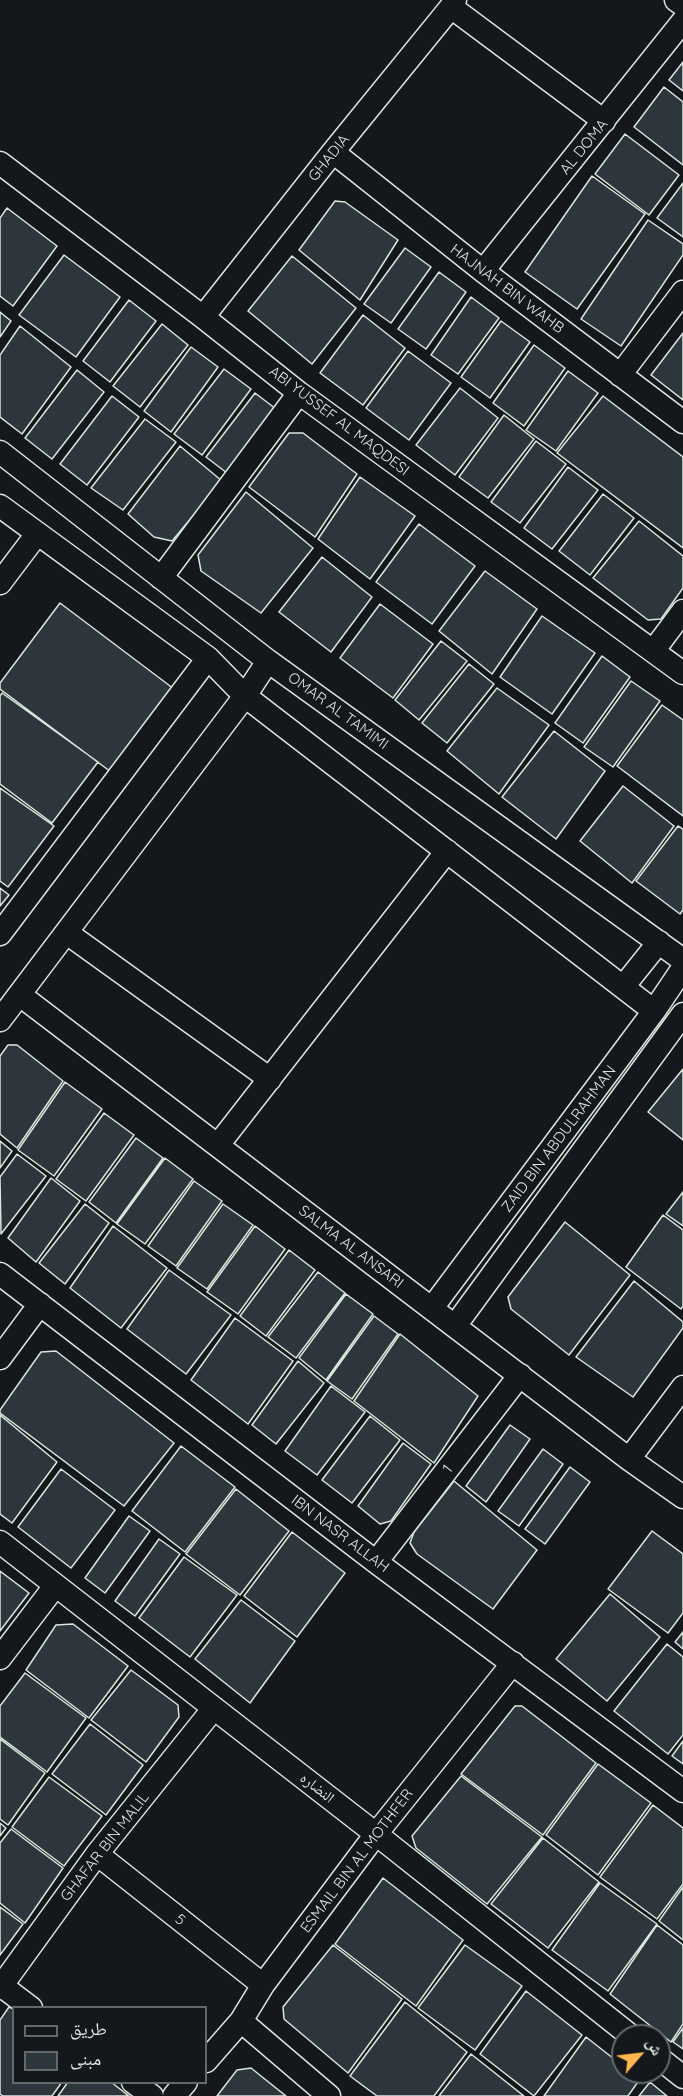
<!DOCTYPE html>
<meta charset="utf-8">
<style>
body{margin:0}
#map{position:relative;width:683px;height:2096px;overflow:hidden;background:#14181c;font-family:Quicksand,"Noto Naskh Arabic",sans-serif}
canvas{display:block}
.legend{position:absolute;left:12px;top:2006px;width:195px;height:78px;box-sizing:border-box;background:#14181c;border:2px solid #626a69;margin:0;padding:8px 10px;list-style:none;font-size:18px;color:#d8e6dc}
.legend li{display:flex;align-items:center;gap:12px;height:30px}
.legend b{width:30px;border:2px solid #626a69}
.north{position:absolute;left:611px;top:2024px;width:60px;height:60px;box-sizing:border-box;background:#14181c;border:2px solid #626a69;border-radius:50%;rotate:62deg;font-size:16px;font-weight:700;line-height:24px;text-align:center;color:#d8e6dc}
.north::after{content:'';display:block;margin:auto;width:21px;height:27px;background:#ffb74d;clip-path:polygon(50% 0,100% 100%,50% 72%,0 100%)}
</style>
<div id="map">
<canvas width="683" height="2096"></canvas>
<ul class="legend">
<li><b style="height:8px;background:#14181c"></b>طريق</li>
<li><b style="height:16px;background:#2c363c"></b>مبنى</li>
</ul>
<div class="north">ش</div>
</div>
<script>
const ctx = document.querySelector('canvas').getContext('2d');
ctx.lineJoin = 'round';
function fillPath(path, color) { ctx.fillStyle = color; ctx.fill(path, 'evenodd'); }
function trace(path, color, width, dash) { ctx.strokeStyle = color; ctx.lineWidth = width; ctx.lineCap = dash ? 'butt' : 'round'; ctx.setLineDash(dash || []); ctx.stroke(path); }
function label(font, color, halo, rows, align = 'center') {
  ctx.font = font + ' Quicksand,"Noto Naskh Arabic",sans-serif'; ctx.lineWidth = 4.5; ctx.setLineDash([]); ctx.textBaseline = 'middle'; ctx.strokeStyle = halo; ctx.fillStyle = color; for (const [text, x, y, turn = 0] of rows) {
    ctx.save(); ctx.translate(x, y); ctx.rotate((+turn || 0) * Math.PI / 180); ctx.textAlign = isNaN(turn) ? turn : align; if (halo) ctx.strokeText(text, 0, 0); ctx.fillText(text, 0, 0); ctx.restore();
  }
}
const building = new Path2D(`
 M683 62V91L669 80Z
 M664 87 683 102V165L634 127Z
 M625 134 679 175 649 215 595 174Z
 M592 176 645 214 577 309 525 272Z
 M683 183V237L657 218Z
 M335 201 345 202 398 240 360 300 299 250Z
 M7 208 57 246 13 306 0 296V218Z
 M648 220 683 244V255L621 346 581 319Z
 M405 248 431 267 391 323 364 304Z
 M64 255 120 297 76 357 19 315Z
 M292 256 356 308 312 364 248 311Z
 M439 272 466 292 426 349 398 329Z
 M471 297 499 318 458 374 431 355Z
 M129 300 156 321 110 382 83 361Z
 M0 312 11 321 0 337Z
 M363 315 405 348 363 405 320 373Z
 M501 321 530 342 490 398 461 377Z
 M162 324 188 345 140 407 113 386Z
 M20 326 71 367 22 434 0 417V355Z
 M683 333V400L651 375Z
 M534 345 565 368 524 426 493 403Z
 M191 347 218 367 171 432 144 411Z
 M408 351 451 383 409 440 366 408Z
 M224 369 251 389 202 455 174 434Z
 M77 370 104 392 52 459 25 438Z
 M568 371 598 393 556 451 526 430Z
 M460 388 498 418 455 475 416 445Z
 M255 393 276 409 227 473 206 457Z
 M112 396 139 417 87 485 60 464Z
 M603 396 683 457V548L557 453Z
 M504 415 534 439 488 498 459 477Z
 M145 419 176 442 123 510 91 488Z
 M289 433H303L357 474 315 537 249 487Z
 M536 441 566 464 520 523 491 502Z
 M180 446 222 481 172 541 154 537 128 514Z
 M568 467 598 490 552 549 524 528Z
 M360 477 415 516 370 579 318 539Z
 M246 492 313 548 261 613 201 571 198 555Z
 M603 494 634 518 590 575 559 551Z
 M639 521 683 556V588L661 619 648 620 593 578Z
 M419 524 475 566 432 624 376 582Z
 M322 557 372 597 331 652 279 612Z
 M485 571 537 609 492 674 439 631Z
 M60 603 174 689 111 772 0 689V683Z
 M380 604 433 644 393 698 340 658Z
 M542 616 595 653 552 714 500 677Z
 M441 641 467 661 419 720 395 700Z
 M602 656 630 677 583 743 555 723Z
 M469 664 494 684 447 743 422 723Z
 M631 681 660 701 613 767 584 747Z
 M497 688 549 725 499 794 447 751Z
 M2 693 98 762 52 823 0 784V696Z
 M662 705 683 720V816L617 766Z
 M554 731 605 771 556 839 502 797Z
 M623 786 674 826 632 883 580 841Z
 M0 788 54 826 8 887 0 881Z
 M678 826 683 829V910L680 914 636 881Z
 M0 888 9 895 0 906Z
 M8 1045H17L63 1081 17 1148 0 1134V1056Z
 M683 1069V1140L648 1112Z
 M65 1082 102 1109 54 1176 18 1150Z
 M104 1113 134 1135 86 1201 56 1179Z
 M136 1138 163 1158 116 1223 89 1202Z
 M0 1141 12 1151 0 1168Z
 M17 1154 46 1176 1 1234 0 1177Z
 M165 1158 193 1179 145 1244 117 1224Z
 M51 1178 80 1201 36 1262 8 1238Z
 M194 1181 222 1201 176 1266 148 1246Z
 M683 1192V1226L666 1214Z
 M85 1204 109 1223 65 1284 39 1263Z
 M223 1204 253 1225 207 1289 177 1268Z
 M663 1215 683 1230V1306L681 1309 626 1267Z
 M565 1222 630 1275 569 1355 511 1309 508 1297Z
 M113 1226 167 1268 121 1328 70 1288Z
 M255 1226 285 1249 238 1314 207 1292Z
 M289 1250 315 1270 266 1336 240 1316Z
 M169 1270 231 1315 186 1374 127 1329Z
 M318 1272 345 1293 296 1358 268 1337Z
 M634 1281 683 1322V1328L633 1397 576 1357Z
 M346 1294 373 1314 326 1380 299 1358Z
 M374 1316 398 1334 352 1399 327 1381Z
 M235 1318 293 1361 248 1424 191 1380Z
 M400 1334 478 1396 434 1463 354 1401Z
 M56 1351 174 1443 124 1506 0 1413V1410L41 1352Z
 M298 1361 324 1383 276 1444 252 1425Z
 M331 1386 365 1412 317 1475 285 1451Z
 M0 1415 57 1462 12 1523 0 1514Z
 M370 1416 400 1440 352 1503 322 1480Z
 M510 1425 530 1439 486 1502 466 1486Z
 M403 1443 431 1464 391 1521 380 1524 358 1506Z
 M181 1446 235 1487 185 1552 132 1511Z
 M543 1449 563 1464 519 1526 498 1511Z
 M570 1467 590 1482 545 1544 525 1529Z
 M61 1469 115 1510 71 1568 18 1527Z
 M454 1481 537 1550 493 1609 417 1554 410 1543 414 1532Z
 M236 1489 289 1531 240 1595 186 1554Z
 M129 1516 150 1531 105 1593 85 1578Z
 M652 1531 683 1554V1613L668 1633 608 1589Z
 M292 1532 345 1573 297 1637 244 1596Z
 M159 1539 180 1554 135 1616 115 1601Z
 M184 1557 237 1595 190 1657 139 1618Z
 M0 1571 29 1593 0 1631Z
 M610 1594 660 1637 607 1701 556 1659Z
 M241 1600 295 1641 250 1703 195 1659Z
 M73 1624 128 1666 89 1718 26 1670 56 1625Z
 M683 1632V1649L675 1642Z
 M667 1644 683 1657V1735L668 1754 614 1711Z
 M131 1670 178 1705 179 1717 146 1762 91 1720Z
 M25 1673 86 1718 47 1772 0 1737V1706Z
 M515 1706H522L596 1763 543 1835 461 1774Z
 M90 1724 143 1765 106 1815 52 1774Z
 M0 1739 45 1773 8 1825 0 1819Z
 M683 1741V1764L672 1756Z
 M598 1764 651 1803 598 1875 546 1835Z
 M461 1776 542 1837 487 1904 416 1848 412 1836Z
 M49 1777 102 1816 64 1866 12 1827Z
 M653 1805 683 1828V1884L657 1919 600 1877Z
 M0 1823 6 1828 0 1836Z
 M11 1829 63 1868 25 1923 0 1903V1843Z
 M543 1838 599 1882 548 1948 491 1904Z
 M383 1878 463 1940 416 2006 335 1944Z
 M600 1883 657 1924 608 1991 552 1950Z
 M683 1887V1940L659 1921Z
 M0 1907 23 1924 0 1955Z
 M657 1925 683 1945V2024L671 2042 610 1994Z
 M333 1945 402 1999 348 2073 284 2019 283 2007Z
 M465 1945 522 1986 475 2050 418 2008Z
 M526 1991 582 2035 534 2096 480 2054Z
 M405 2002 467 2052 434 2096H377L350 2076Z
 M9 2007 14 2009V2082H62L52 2096H3L0 2094V2020Z
 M683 2028V2049L673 2042Z
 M586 2037 623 2066V2072H631L640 2079 628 2096H544Z
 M471 2054 524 2096H439Z
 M251 2068 286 2096H217L237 2070Z
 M68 2082H111L129 2096H58Z
 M650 2082 667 2096H639Z`);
const minor = new Path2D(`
 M676 0 683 5
 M451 7 604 121
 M333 152 483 271 683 422
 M0 163 203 317 299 393 683 673
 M483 271 683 21
 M203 317 333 152 451 7 455 0
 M620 375 683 292
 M0 452 268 661 683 960
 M0 506 208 658 245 696 654 1011
 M161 578 299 393
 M0 583 37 534
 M654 650 683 611
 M67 933 270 1079
 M0 934 208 658
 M623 987 659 942
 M20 995 629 1459 683 1497
 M0 1020 245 696 268 661
 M218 1145 447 851
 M0 1274 376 1562 683 1791
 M432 1308 654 1011 683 968
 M455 1326 683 1014
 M0 1358 40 1304
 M629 1459 683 1387
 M0 1542 376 1834 631 2036
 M376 1562 520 1375
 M0 1658 55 1586
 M97 1854 263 1985
 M2 1986 31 2008
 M0 1988 97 1854 214 1708
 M241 2021 329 2096
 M659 2058 683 2077
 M206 2061 241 2021 263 1985 376 1834 513 1663
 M133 2082 152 2096
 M174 2096 186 2082`);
const streetNames = [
 ["AL DOMA",584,147,-51],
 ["GHADIA",329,158,-51],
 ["HAJNAH BIN WAHB",507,289,37],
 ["ABI YUSSEF AL MAQDESI",339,421,37],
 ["OMAR AL TAMIMI",338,711,36],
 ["ZAID BIN ABDULRAHMAN",559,1139,-53],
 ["SALMA AL ANSARI",351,1247,37],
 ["1",448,1469,-52],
 ["IBN NASR ALLAH",340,1534,37],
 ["النضاره",317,1788,38],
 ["GHAFAR BIN MALIL",105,1847,-52],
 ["ESMAIL BIN AL MOTHFER",357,1861,-53],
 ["5",180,1920,38]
];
fillPath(building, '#2c363c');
trace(building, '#d8e6dc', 1.5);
trace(minor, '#d8e6dc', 25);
trace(minor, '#14181c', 22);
label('15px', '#d8e6dc', '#14181c', streetNames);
</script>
